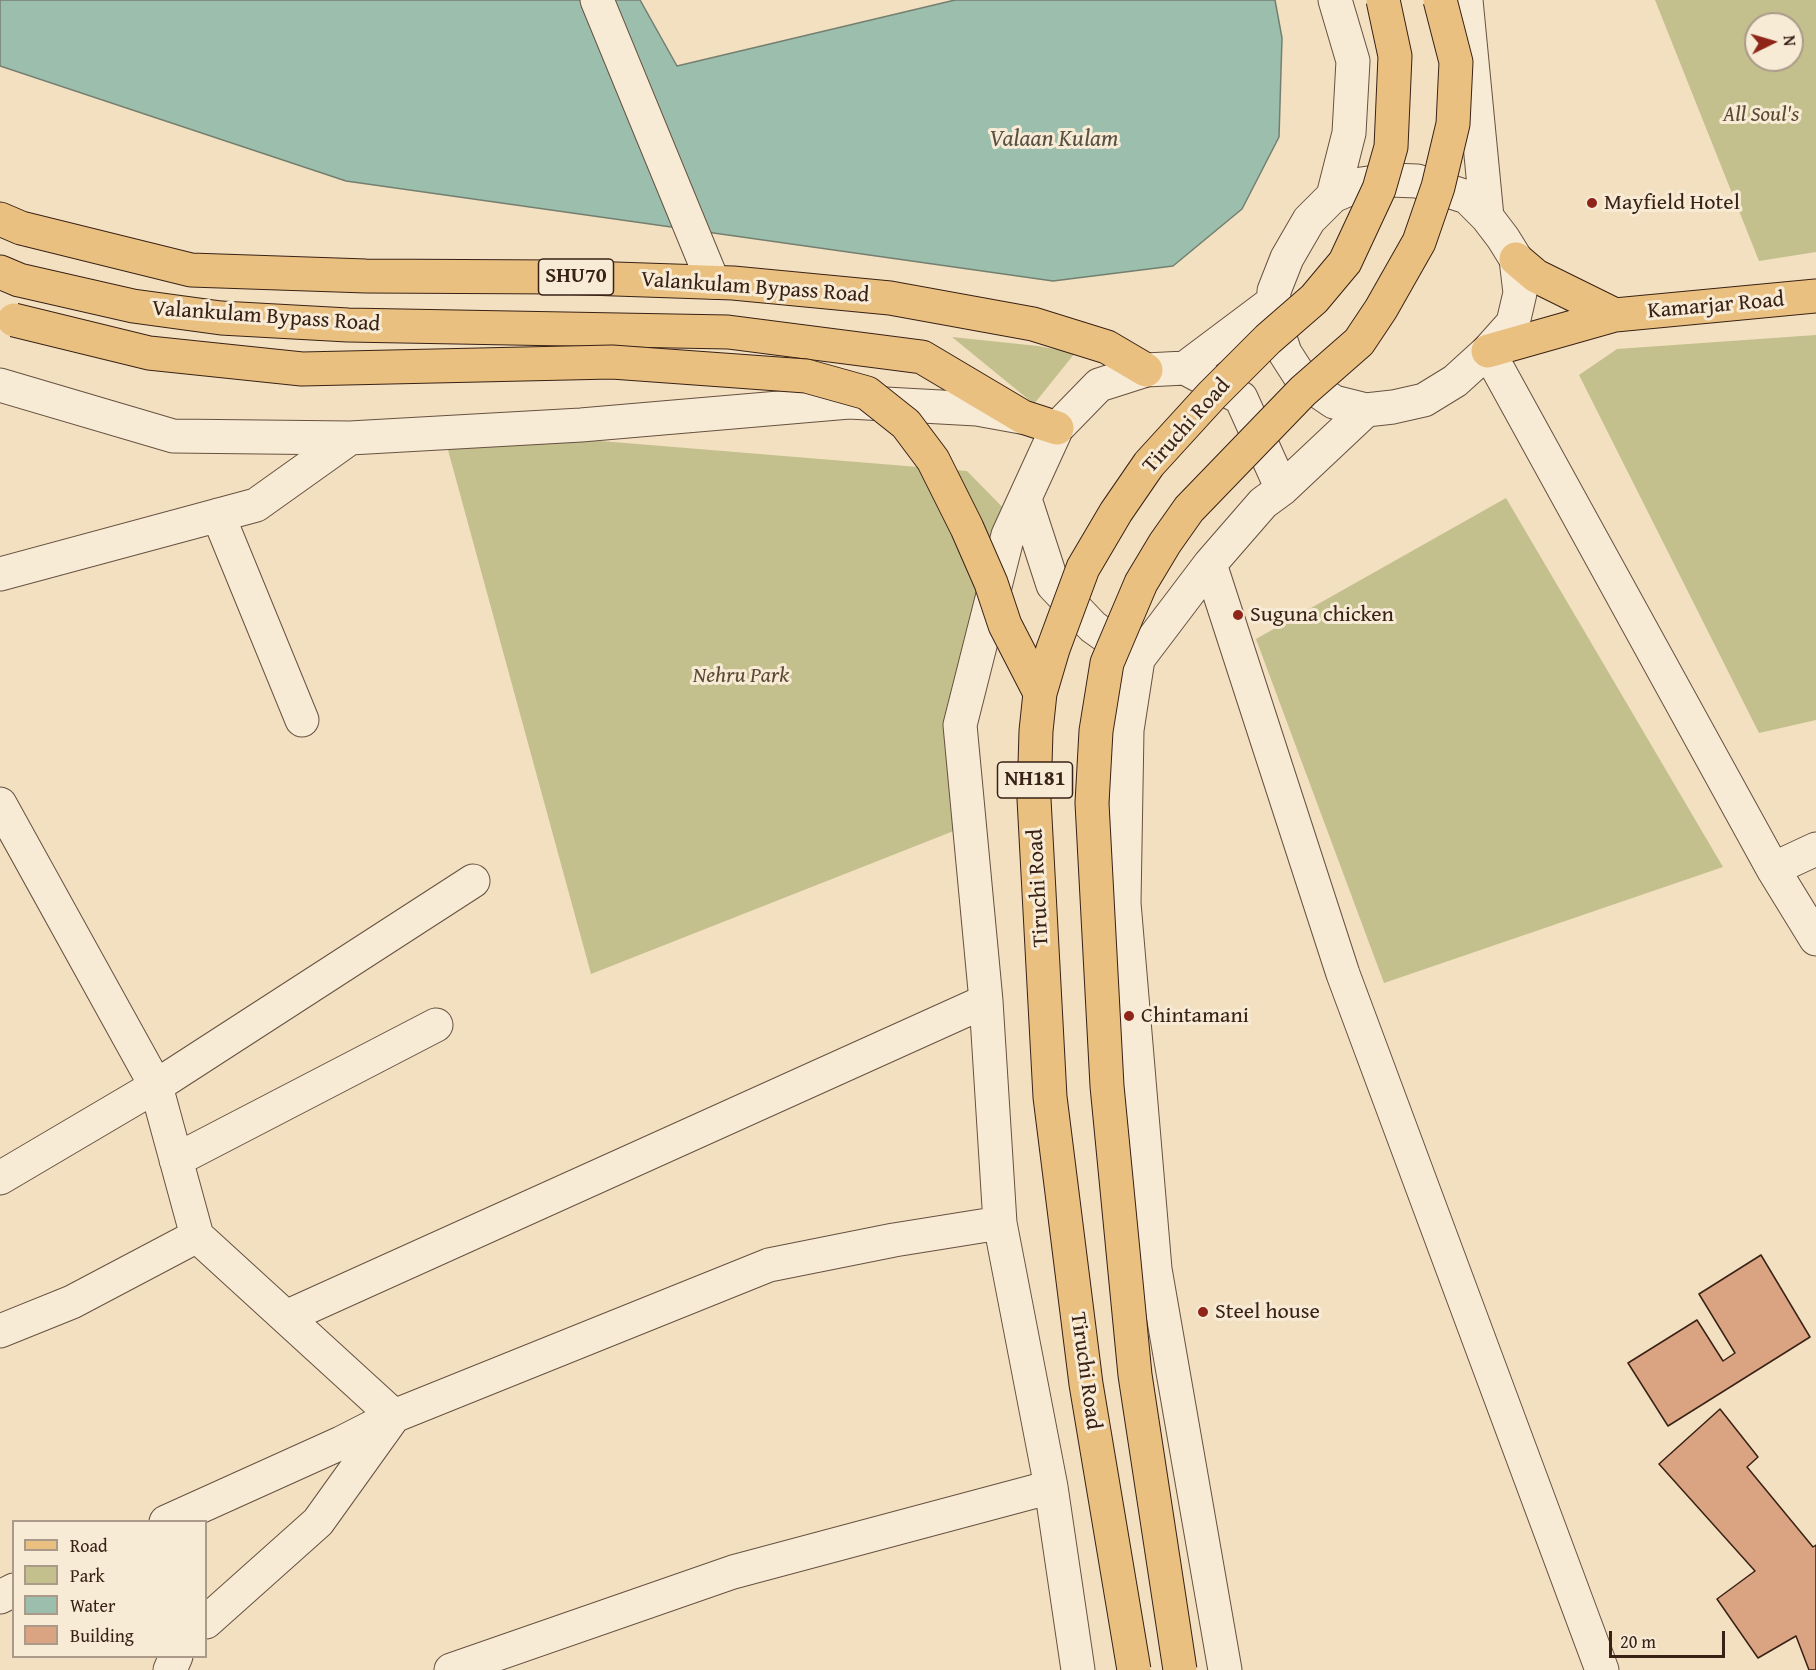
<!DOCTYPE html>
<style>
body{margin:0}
#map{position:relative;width:1816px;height:1670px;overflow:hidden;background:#f2e0c0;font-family:"Gentium Book Plus",serif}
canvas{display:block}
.legend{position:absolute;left:12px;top:1520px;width:195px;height:138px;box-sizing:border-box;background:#f7ebd6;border:2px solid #ab9a89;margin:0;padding:8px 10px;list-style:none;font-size:18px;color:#392115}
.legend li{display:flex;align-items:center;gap:12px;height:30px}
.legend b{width:30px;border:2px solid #ab9a89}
.north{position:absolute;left:1744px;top:12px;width:60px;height:60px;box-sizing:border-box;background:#f7ebd6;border:2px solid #ab9a89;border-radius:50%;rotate:85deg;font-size:16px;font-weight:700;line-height:24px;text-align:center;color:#392115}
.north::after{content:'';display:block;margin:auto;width:21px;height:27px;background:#8f2418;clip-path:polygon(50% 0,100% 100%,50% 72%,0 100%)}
.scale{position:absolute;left:1609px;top:1631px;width:116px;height:27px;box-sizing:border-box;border:3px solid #392115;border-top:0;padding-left:8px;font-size:18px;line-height:21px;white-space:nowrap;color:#392115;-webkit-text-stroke:4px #f7ebd6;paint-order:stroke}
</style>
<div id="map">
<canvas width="1816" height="1670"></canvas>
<ul class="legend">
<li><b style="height:8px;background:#e9c080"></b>Road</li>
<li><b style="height:16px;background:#c3c08d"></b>Park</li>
<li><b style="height:16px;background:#9cbead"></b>Water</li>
<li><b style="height:16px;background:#daa382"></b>Building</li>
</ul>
<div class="north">N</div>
<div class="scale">20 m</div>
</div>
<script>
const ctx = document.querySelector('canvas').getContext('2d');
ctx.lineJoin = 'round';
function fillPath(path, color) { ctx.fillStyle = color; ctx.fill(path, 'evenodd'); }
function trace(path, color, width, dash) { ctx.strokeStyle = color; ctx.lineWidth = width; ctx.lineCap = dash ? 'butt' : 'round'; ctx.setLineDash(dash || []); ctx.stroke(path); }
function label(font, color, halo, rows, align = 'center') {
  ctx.font = font + ' "Gentium Book Plus",serif'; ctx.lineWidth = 6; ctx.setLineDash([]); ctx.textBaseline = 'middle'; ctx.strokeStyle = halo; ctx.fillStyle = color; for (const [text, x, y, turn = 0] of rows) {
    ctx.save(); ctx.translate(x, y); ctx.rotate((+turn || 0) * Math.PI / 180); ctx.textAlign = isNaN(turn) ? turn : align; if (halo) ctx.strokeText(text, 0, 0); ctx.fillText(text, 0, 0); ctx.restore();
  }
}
const green = new Path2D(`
 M1655 0H1816V252L1759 261ZM1756 24H1792V60H1756Z
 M1816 335V720L1759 733 1579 375 1617 349Z
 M952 337 1038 346 1075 353 1034 404Z
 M442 428 967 471 1017 522 972 737 979 821 591 974Z
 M1506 498 1723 867 1384 983 1256 639Z`);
const water = new Path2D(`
 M0 0H640L677 66 955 0H1275L1282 38 1279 137 1242 209 1173 266 1053 281 346 181 0 66Z`);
const building = new Path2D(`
 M1761 1255 1810 1337 1668 1426 1628 1363 1697 1320 1723 1361 1735 1353 1699 1294Z
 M1720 1409 1758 1457 1747 1467 1813 1547 1816 1545V1670H1809L1796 1636 1758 1658 1717 1599 1755 1571 1659 1464Z`);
const minor = new Path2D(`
 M597 0 713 282
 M1335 0 1353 61 1349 133 1333 196 1309 220 1287 258 1274 291 1273 316 1285 353 1303 381 1334 402 1366 410
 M1333 196 1361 184 1390 180 1417 181 1467 197 1487 217
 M1488 351 1773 869 1816 939
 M1185 368 1273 302
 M0 385 173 436 350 438
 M1025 499 1053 585 1093 627 1138 659
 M218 515 302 720
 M1210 564 1343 974 1602 1670
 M0 574 256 505 350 438 581 425 849 402 977 409 1021 417
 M0 804 156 1086 197 1236 394 1416 318 1522 206 1622
 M1773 869 1816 849
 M176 1160 436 1025
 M0 1178 156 1086 473 881
 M286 1317 986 1001
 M0 1331 72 1302 197 1236
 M166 1522 341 1443 394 1416 769 1265 894 1240 1000 1223
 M0 1597 14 1590
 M170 1670 176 1656
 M451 1670 733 1572 1051 1487
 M1078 1670 1051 1487 1000 1223 986 1001 960 725 1008 535 1057 428 1099 385 1146 370 1185 368 1241 398 1282 489
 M1225 1670 1155 1269 1124 903 1127 730 1138 659 1210 564 1263 503 1282 489 1366 410 1393 407 1424 400 1455 381 1488 351 1513 323 1520 293 1516 259 1503 238 1487 217 1466 0`);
const major = new Path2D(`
 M0 219 21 228 191 270 366 276 557 277 733 283 890 298 1033 324 1107 347 1146 370
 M0 272 19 280 133 306 221 318 348 325 728 332 922 357 1023 417 1057 428
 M1615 315 1816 296
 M1488 351 1615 315 1536 276 1516 259`);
const highwayBridge = new Path2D(`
 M14 320 149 353 302 369 612 362 806 376 867 393 906 424 933 460 967 528 991 583 1005 625 1040 693
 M1134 1670 1086 1384 1050 1097 1034 799 1036 731 1040 693 1053 649 1083 568 1116 512 1149 464 1212 395 1268 339 1314 299 1345 262 1379 189 1391 147 1395 56 1383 0
 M1180 1670 1135 1375 1107 1086 1092 803 1096 731 1107 663 1141 583 1165 543 1189 509 1303 391 1359 342 1381 309 1419 242 1438 187 1453 124 1456 62 1440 0`);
const markers = [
 [1592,203,6,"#8f2418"],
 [1238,615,6,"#8f2418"],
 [1129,1016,6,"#8f2418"],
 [1203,1312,6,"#8f2418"]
];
const shields = [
 [576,277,75],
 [1035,780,75]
];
const shieldNames = [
 ["SHU70",576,277],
 ["NH181",1035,780]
];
const parkNames = [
 ["All Soul's",1761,115],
 ["Nehru Park",741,676]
];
const poiNames = [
 ["Mayfield Hotel",1604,203],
 ["Suguna chicken",1250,615],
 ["Chintamani",1141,1016],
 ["Steel house",1215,1312]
];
const streetNames = [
 ["Valankulam Bypass Road",755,288,4],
 ["Kamarjar Road",1716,306,-5],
 ["Valankulam Bypass Road",266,317,4],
 ["Tiruchi Road",1187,426,-48],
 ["Tiruchi Road",1039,888,-93],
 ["Tiruchi Road",1085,1371,82]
];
const waterNames = [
 ["Valaan Kulam",1054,140]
];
fillPath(green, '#c3c08d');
fillPath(water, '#9cbead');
trace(water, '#747f70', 1.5);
fillPath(building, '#daa382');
trace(building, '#392115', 1.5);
trace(minor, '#675140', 35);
trace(major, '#392115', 35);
trace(minor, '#f7ebd6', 33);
trace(major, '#e9c080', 33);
trace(highwayBridge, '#392115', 35, []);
trace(highwayBridge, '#e9c080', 33);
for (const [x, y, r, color] of markers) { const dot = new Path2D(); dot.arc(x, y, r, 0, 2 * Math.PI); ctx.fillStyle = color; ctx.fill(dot); trace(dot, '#f7ebd6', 2); }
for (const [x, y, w] of shields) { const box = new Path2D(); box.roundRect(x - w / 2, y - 18, w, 36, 4.5); ctx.fillStyle = '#f7ebd6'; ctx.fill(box); trace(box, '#392115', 1.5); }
label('bold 21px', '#392115', null, shieldNames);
label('italic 22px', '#5c4933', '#f7ebd6', parkNames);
label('22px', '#392115', '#f7ebd6', poiNames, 'left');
label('22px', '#392115', '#f7ebd6', streetNames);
label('italic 24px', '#575043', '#f7ebd6', waterNames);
</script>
